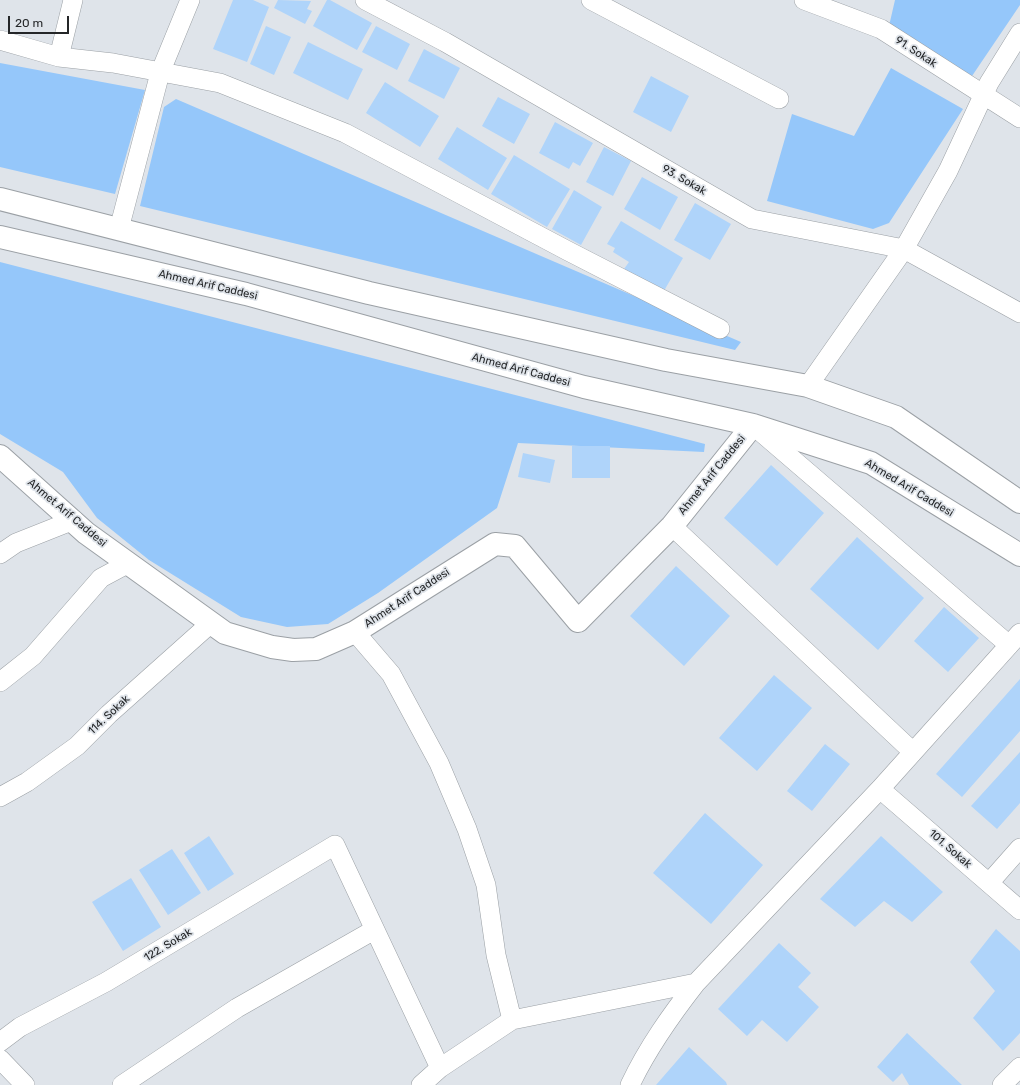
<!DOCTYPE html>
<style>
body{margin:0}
#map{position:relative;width:1020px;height:1085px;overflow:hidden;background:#dfe4ea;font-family:Rubik,sans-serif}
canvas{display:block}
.scale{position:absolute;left:8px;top:16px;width:61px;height:18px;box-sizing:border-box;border:2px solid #242628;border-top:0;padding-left:5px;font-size:12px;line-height:14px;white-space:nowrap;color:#242628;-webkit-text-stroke:3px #dfe4ea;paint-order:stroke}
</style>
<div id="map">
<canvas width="1020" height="1085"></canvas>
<div class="scale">20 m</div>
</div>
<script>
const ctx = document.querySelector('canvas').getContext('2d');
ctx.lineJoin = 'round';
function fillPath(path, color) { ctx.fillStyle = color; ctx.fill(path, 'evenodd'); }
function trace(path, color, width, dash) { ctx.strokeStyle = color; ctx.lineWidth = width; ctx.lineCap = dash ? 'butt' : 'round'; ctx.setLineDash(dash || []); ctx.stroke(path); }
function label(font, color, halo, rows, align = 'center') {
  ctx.font = font + ' Rubik,sans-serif'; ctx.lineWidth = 3.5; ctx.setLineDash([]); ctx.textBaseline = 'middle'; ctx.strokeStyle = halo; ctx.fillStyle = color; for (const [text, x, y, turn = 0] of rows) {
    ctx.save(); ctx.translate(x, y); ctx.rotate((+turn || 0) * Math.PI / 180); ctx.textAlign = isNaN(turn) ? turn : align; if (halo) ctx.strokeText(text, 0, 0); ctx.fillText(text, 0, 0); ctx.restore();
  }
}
const green = new Path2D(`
 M895 0H1020V5L972 76 889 26Z
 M0 63 145 90 115 194 0 167Z
 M891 68 963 109 889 223 873 229 767 201 792 114 854 136Z
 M176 99 741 342 735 350 140 206 164 107Z
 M0 262 705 444 704 452 518 443 497 508 378 593 328 624 287 627 241 617 149 560 97 518 63 472 0 434Z`);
const building = new Path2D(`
 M233 0H253L269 7 247 62 213 49Z
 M278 0 311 1 307 9 312 11 305 24 274 8Z
 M327 0H330L372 23 357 50 313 26Z
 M266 26 291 37 274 75 250 64Z
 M376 26 410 44 397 70 362 52Z
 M308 42 363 69 348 100 293 73Z
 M424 49 460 68 444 99 408 81Z
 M651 76 689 96 671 132 633 112Z
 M385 82 439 116 420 147 366 113Z
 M498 97 530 114 514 144 482 126Z
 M555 122 593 143 580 166 573 162 569 169 539 153Z
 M457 127 507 158 488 190 438 159Z
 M604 147 631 161 613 196 586 182Z
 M514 155 570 189 547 227 491 194Z
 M642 177 678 197 660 230 624 209Z
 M574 190 602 207 581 245 552 229Z
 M695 203 731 224 710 260 674 240Z
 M621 221 683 258 661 296 624 269 629 262 613 252 615 248 607 244Z
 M572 446H610V478H572Z
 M523 453 555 460 550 483 518 477Z
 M771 465 824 513 777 566 724 518Z
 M857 537 924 598 878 650 810 589Z
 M676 566 730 616 684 666 630 616Z
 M944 607 979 638 948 672 914 641Z
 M774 675 812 708 757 771 719 738Z
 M1020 679V731L962 797 936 774Z
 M825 744 850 764 812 811 787 791Z
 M1020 752V803L997 829 971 806Z
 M705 813 763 865 711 924 653 873Z
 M209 836 234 874 208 891 184 853Z
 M881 836 943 892 912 922 884 901 855 927 820 899Z
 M172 849 201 893 168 915 139 870Z
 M131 878 161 927 123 951 92 902Z
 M996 929 1020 951V1033L1003 1051 973 1018 995 991 970 962Z
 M779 943 811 973 798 987 819 1007 787 1042 762 1020 747 1036 718 1009Z
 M907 1033 962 1085H909L902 1073 893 1082 877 1067Z
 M689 1047 726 1082 727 1085H656Z`);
const minor = new Path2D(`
 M365 0 445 42 752 219 904 249 1020 313
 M591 0 779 99
 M804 0 881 29 1020 118
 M0 40 59 57 113 63 220 83 345 133 568 251 720 329
 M59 57 73 0
 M119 229 160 73 190 0
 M808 386 904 249 948 171 989 83 1020 33
 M755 427 1009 645
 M672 526 913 752
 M0 554 16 543 74 520
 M355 632 391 674 439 763 467 829 486 885 496 955 512 1020
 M0 682 33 656 101 578 129 563
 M880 789 1020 910
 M0 797 27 782 77 746 109 714 211 623
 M989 883 1020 848
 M0 1042 20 1027 106 982 335 845 440 1068
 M0 1059 25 1085
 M122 1085 237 1008 374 930
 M421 1085 440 1068 512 1020 696 983 880 789 1020 633
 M630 1085C648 1047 671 1015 696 983
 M1002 1085 1020 1067`);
const tertiary = new Path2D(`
 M0 199 369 293 666 360 808 386 896 417 1020 502
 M0 237 246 294 584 387 753 425 871 463 1020 555
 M0 456 86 533 225 633 272 647 293 650 316 649 355 632 495 544 515 546 578 621 672 526 753 425`);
const streetNames = [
 ["91. Sokak",916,52,33],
 ["93. Sokak",684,180,30],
 ["Ahmed Arif Caddesi",208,285,13],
 ["Ahmed Arif Caddesi",521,370,15],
 ["Ahmet Arif Caddesi",712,475,-51],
 ["Ahmed Arif Caddesi",909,488,31],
 ["Ahmet Arif Caddesi",67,513,40],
 ["Ahmet Arif Caddesi",407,598,-33],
 ["114. Sokak",109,715,-43],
 ["101. Sokak",950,849,41],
 ["122. Sokak",168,945,-31]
];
fillPath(green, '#95c7fa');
fillPath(building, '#afd4fa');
trace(minor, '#9ba0a5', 20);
trace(tertiary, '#9ba0a5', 24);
trace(minor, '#fff', 19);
trace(tertiary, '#fff', 22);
label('11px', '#242628', '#dfe4ea', streetNames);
</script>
